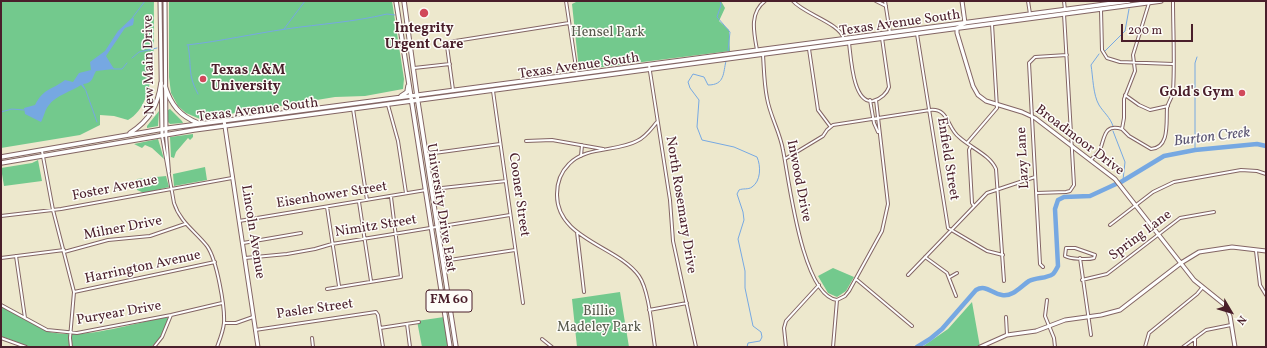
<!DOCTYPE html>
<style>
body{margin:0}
#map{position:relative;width:1267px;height:348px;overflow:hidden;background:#ede8cd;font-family:Vollkorn,serif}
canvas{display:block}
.frame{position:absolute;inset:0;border:2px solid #4a1f2b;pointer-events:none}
.north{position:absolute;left:1211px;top:292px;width:40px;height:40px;-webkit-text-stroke:3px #fdfcf7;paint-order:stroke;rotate:128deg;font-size:11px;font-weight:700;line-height:16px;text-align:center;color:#4a1f2b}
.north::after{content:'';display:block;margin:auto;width:14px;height:18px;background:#4a1f2b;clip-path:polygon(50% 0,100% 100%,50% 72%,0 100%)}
.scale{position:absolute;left:1121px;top:24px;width:72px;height:18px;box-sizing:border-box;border:2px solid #4a1f2b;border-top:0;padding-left:5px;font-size:12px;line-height:14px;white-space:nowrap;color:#4a1f2b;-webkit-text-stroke:3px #fdfcf7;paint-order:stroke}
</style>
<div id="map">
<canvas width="1267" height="348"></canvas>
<div class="frame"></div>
<div class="north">N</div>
<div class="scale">200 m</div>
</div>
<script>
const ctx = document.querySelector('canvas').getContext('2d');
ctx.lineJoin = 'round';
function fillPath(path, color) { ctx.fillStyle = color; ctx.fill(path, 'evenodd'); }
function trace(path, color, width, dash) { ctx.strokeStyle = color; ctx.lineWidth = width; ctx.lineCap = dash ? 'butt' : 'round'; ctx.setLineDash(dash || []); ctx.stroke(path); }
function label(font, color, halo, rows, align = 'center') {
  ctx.font = font + ' Vollkorn,serif'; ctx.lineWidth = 3; ctx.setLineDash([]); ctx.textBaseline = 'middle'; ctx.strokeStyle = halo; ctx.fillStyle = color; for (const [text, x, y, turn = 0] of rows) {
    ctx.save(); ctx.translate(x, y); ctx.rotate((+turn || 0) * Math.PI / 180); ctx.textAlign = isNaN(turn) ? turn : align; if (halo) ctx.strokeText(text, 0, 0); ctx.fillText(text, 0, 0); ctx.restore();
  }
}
const green = new Path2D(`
 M1 1H154C153 32 160 103 128 120L114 116 100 115V125L80 135 1 148Z
 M169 1H392L404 79 403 89 365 96 335 97 280 106 253 108 231 114 200 119 186 113 178 106 171 93 169 77Z
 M578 1H721L725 8 719 21 729 30 730 51 579 70 572 4Z
 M170 109 182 121 183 123 170 124 168 122V110Z
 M159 111 158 126 147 128V126Z
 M193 134V137L190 140 188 138 176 152 174 158 171 157 170 137Z
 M158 139 164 159 152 148 145 145 142 148 134 144Z
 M38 160 42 181 4 186 1 168 32 163Z
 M205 167 207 180 174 186 173 174Z
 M166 176 169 187 144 193 137 190 135 182 137 179Z
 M833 268 854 277 846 291 837 297 828 293 818 276Z
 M620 292 629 347H577L572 299Z
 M972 302 980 347H922L948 329Z
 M1 306 46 331C81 341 130 324 166 317L169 319 159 340 151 347H30L1 336Z
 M444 317 448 346 422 347 417 321Z`);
const water = new Path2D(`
 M133 17 134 20 133 25 125 28 106 56 114 69 96 71C92 78 93 83 83 84L87 92 81 85C72 91 55 96 49 105 45 109 44 117 41 122L25 114 24 108 35 105C44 88 50 91 65 80L73 82 79 73 91 70 90 62 105 51 118 31Z`);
const stream = new Path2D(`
 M720 1 721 5 717 17 730 32 728 51
 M133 17 145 1
 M284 29 305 1
 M187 45C222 41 252 34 286 29 320 24 354 22 387 14L395 15
 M188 45C192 66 187 74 198 94
 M1105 51 1125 31 1129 9
 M1099 54 1091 65C1093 77 1093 95 1099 105 1104 113 1110 117 1113 126
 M132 58 139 52 157 48
 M726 61C723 73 725 85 708 85L704 77 693 74 688 82 690 88 699 100 697 127 702 140 734 147 757 157C761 166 761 181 752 187 748 190 743 188 739 190L737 194 743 212 744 220 738 239 745 271V288L753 326 761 332 762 337 760 341 748 343 747 347
 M113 69H122L127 63
 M86 91 97 122
 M1 112 12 109 24 110
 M1113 131 1125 162 1123 180
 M1195 150V63L1197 57
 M435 186 438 184`);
const river = new Path2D(`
 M1121 182 1164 156 1195 150 1257 144 1266 146
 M917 347 930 339 942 329 976 290C986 284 992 294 1002 295 1013 297 1021 286 1029 281 1037 277 1046 279 1053 274 1055 272 1057 268 1058 266L1055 209 1058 200 1064 197 1090 196 1116 184`);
const street = new Path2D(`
 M566 1 577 74
 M793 1C804 14 840 23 844 39
 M876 1 886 6
 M885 1 890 33
 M1028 1 1030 14
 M1064 1 1065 10
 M1101 10 1102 50 1107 58 1120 62 1173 64
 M917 34 948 228 987 251 1003 255
 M849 43C851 58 853 104 873 101 881 99 887 93 889 87L882 38
 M809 49 818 110 830 126
 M757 50C754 33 749 13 765 1
 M763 55C764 69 764 83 767 98 770 116 780 132 783 150 789 179 802 296 837 300
 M649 65 670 200 673 241 696 347
 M414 68 450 64
 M453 90 447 46 449 42 569 23
 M493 91 523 303
 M1125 95 1139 105 1150 110 1168 106
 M870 100 874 123 878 132
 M388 105 398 141 406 193
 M353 109 367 200
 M1122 129 1124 118V99L1135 71 1133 55 1149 3
 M166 135 169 172
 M162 136 174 203C180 222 195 231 207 246 217 260 225 307 224 323 223 332 220 339 217 347
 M526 141 552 140 603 149
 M967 143 997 108 992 24
 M971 146 969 150 972 203 974 206
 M42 151 53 210 74 292 70 338 71 347
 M427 154 500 144
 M581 156 582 145
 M785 159 823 136 827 130 833 125 930 110C949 108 947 128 959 137 971 148 990 155 996 169L1004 281
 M1091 160C1094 156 1099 152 1101 147 1105 135 1105 124 1122 129L1129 136 1151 149C1170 148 1166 122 1167 108 1168 102 1173 97 1173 91 1175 61 1173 31 1173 1
 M433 189 506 181
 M1037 193 1066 192 1070 191 1074 185 1064 14
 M359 202 371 281
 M327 207 339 286
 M1 216 61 209 232 178
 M239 221 426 190
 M1110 225 1153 192 1174 182 1241 170 1257 171 1266 174
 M577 232 584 292
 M243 243 301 233
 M1066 248H1075L1095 255 1094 258C1088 260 1070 259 1065 256Z
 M1256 251 1260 285 1266 295
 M64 252 108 240 150 236 185 224
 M16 256 25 318
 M925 257 947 273 956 296
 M1 258 64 250
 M245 258 287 254 315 249 332 244 510 215
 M1080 258 1091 335
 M443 261 515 250
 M1043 267 1040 264 1029 63 1035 57 1067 55
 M908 275 987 193 1035 177
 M950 277 957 273
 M856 279 912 326
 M1082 280 1107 274 1180 218 1214 212
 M327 289 401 277 391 197
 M74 292 215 262
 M837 300 845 296 849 291 882 231 888 204 876 100
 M1047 300 1045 316 1054 338 1055 347
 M1 305 47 330 77 333 171 315 222 303
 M649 310 687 303
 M1006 317 1007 335
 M224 323H236L253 317
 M407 324 410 347
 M380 328 419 322
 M255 330 376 312 378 315 383 347
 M1 338 26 347
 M312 338 313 347
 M542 339 552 347
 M154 347 162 337 171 315
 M655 347C652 329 649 290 639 276 618 246 556 239 557 194 557 182 561 172 569 164 586 146 617 152 637 141 646 137 651 129 657 122
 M786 347 784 328 786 321 819 285
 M833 347 837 300
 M1145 347 1149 333 1197 294 1202 288
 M1183 347 1206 330 1231 325
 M1195 347V338`);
const secondary = new Path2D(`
 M160 1 162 135
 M165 1 166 134
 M962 1 965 23 957 28V33L973 86 978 95 986 101 1022 112 1035 118 1115 179 1194 280 1225 305 1230 316 1235 347
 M224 120 258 347
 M980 347 1007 335 1036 331 1065 320 1101 315 1120 310 1181 263 1199 252 1232 247 1266 251`);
const primary = new Path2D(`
 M396 1 450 347
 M404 1 417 96 456 347
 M165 86C171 105 180 116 198 123
 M401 96 407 92 408 86
 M130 133C150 120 158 105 161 83
 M1 157 169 128 1129 1
 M1 163 194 130 1161 1`);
const markers = [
 [424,13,5,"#d1495b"],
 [203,79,4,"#d1495b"],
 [1242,93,4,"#d1495b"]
];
const shields = [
 [449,301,46]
];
const shieldNames = [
 ["FM 60",449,301]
];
const streetNames = [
 ["Texas Avenue South",900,24,-8],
 ["New Main Drive",150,65,-91],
 ["Texas Avenue South",579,67,-8],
 ["Texas Avenue South",258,111,-7],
 ["Broadmoor Drive",1079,141,37],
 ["Lazy Lane",1024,158,-93],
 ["Enfield Street",947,159,81],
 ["Inwood Drive",798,181,79],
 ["Foster Avenue",115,189,-11],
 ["Cooner Street",518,195,82],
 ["Eisenhower Street",332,196,-9],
 ["North Rosemary Drive",680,205,81],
 ["University Drive East",440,208,81],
 ["Nimitz Street",376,227,-9],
 ["Milner Drive",123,229,-11],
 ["Lincoln Avenue",252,232,81],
 ["Spring Lane",1141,236,-37],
 ["Harrington Avenue",143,268,-12],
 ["Pasler Street",315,310,-8],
 ["Puryear Drive",119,314,-10]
];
const poiNames = [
 ["Integrity",424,29],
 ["Urgent Care",424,45],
 ["Texas A&M",211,71,"left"],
 ["University",211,87,"left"],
 ["Gold's Gym",1234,93,"right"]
];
const parkNames = [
 ["Hensel Park",608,33],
 ["Billie",599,312],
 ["Madeley Park",599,328]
];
const waterNames = [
 ["Burton Creek",1212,138,-7]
];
fillPath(green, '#73c98d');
fillPath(water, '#76a8e2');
trace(stream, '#76a8e2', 1);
trace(river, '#76a8e2', 4.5);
trace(street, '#836564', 4);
trace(secondary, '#836564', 5);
trace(primary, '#836564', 5.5);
trace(street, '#fff', 2);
trace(secondary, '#fff', 3);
trace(primary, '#fff', 3.5);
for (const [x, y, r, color] of markers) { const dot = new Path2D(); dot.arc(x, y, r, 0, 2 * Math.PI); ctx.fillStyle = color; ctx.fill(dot); trace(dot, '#fdfcf7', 1.5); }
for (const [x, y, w] of shields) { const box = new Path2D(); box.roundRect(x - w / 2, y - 11, w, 22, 3); ctx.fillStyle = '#fdfcf7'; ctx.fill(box); trace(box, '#4a1f2b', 1); }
label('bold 13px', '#4a1f2b', null, shieldNames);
label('14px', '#4a1f2b', '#fdfcf7', streetNames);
label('bold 14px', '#4a1f2b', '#fdfcf7', poiNames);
label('14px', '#585a4d', '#fdfcf7', parkNames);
label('italic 15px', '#5c5674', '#fdfcf7', waterNames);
</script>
